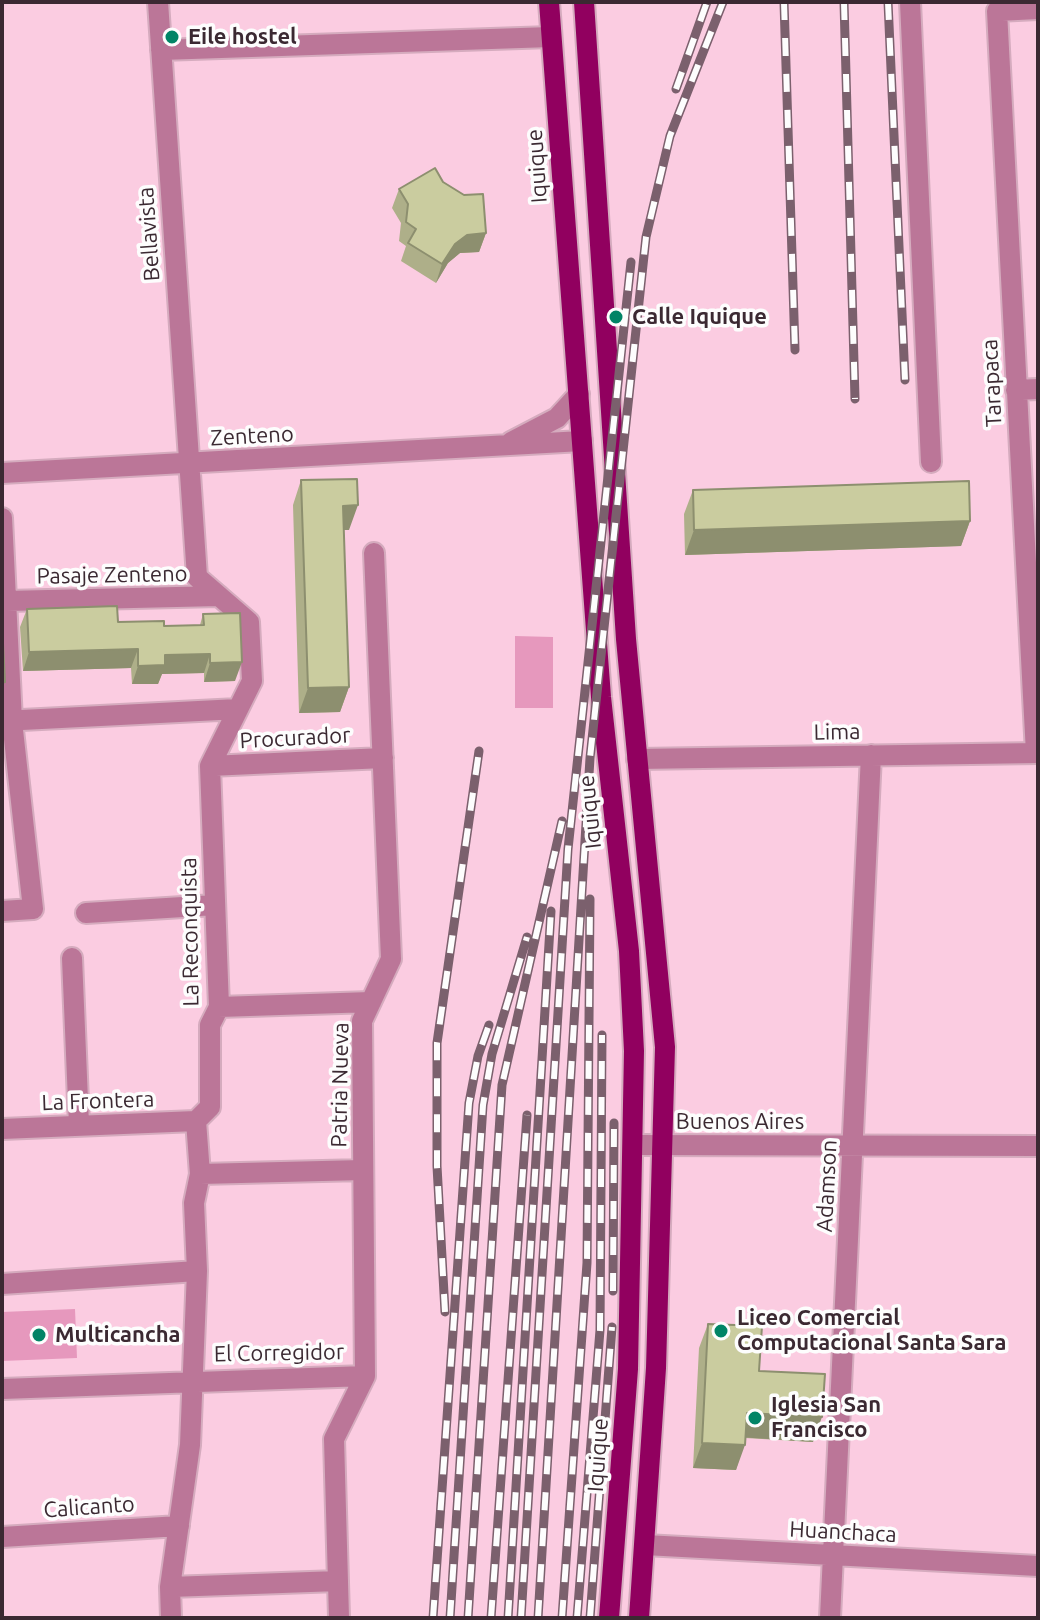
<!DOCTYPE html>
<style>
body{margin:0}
#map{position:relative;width:1040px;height:1620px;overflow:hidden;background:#fbcce1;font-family:Ubuntu,sans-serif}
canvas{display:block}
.frame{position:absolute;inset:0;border:4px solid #3b2932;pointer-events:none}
</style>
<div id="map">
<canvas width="1040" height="1620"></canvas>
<div class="frame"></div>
</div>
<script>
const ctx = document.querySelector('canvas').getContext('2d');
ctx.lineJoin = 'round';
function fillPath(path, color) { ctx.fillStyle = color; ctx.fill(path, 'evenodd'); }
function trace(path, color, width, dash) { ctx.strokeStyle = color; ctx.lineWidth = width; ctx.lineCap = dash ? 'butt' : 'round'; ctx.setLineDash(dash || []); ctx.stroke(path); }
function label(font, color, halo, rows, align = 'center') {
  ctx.font = font + ' Ubuntu,sans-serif'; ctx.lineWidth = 7; ctx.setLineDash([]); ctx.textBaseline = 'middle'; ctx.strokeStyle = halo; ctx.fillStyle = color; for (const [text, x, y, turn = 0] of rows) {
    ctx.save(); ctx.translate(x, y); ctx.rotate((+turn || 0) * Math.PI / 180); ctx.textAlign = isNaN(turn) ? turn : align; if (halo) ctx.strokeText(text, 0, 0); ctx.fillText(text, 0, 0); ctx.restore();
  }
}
const green = new Path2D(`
 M515 636 553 637V708H515Z
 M75 1309 77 1358 2 1361V1312Z`);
const minor = new Path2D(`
 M158 2 197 577 249 622 252 681 210 766 219 1007 210 1025V1107L196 1121 200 1174 194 1203 197 1271 190 1445 170 1587 171 1618
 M910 2 931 462
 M161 50 551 37
 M1016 390 1038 389
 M511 442 557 418 579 394
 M2 473 582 441
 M2 518 12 721 33 909 2 911
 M6 601 219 596
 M2 721 238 709
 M1036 753 997 11 1038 9
 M637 759 1038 753
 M210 766 383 758
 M86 913 215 905
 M72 958 79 1125
 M219 1007 371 1002
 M2 1129 196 1121
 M634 1145 1038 1146
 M200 1174 363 1170
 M2 1284 197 1271
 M2 1389 365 1376
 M2 1537 179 1526
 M645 1545 1038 1566
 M170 1587 338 1581
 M339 1618 334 1439 365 1376 362 1021 391 959 374 553
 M830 1618 871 755`);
const major = new Path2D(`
 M549 2 601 697 629 951 634 1051 628 1369 609 1618
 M584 2 626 639 665 1047 656 1368 639 1618`);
const rail = new Path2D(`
 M784 2 795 350
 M844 2 855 399
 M888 2 905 380
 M676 89 707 2
 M613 1291 614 1123
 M445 1312 437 1166V1043L479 751
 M433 1618 469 1103 478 1056 489 1025
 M450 1618 483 1105 492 1054 527 937
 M468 1618 502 1085 562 821
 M491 1618 527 1115
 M508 1618 551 911
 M521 1618 568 849 631 262
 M538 1618 590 758 646 237 670 136 723 2
 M562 1618 587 1263 590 899
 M577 1618 600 1330 602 1035
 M590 1618 612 1327`);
const wall = new Path2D(`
 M443 182 486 233 479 252 460 253 448 263 436 283 401 261 406 246 399 241 401 223 392 208 399 189Z
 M301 480 349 530H344L349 687 340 712 299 713 293 505Z
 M693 490 970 521 961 546 685 555 684 514Z
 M27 609 118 622 164 626 200 625 203 614 235 681 204 682V673L162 674 158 684H132L131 668 23 671 20 627Z
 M708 1324 759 1371 813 1442 745 1438 736 1470 693 1468 699 1348Z`);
const shadedWall = new Path2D(`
 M486 233 479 252 460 253 448 263 436 283 442 264 455 244 467 235Z
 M358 505 349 530H334L343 506Z
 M970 521 961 546 685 555 694 530Z
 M138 649 131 668 23 671 29 652Z
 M210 654 204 673 162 674 158 684H132L138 666 165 655Z
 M242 662 235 681 204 682 210 663Z
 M349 687 340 712 299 713 308 688Z
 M747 1413 822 1417 813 1442 738 1437Z
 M702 1443 745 1445 736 1470 693 1468Z`);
const building = new Path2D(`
 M435 168 443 182 464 195 483 194 486 233 467 235 455 244 442 264 408 243 416 229 406 222 408 204 399 189Z
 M357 479 358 505 343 506 349 687 308 688 301 480Z
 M969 481 970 521 694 530 693 490Z
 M117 606 118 622 164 621V626L204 625 203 614 240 613 242 662 210 663V654L165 655V665L138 666V649L29 652 27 609Z
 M2 624 5 682 2 683Z
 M708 1324 762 1326 759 1371 825 1374 822 1417 747 1413 745 1445 702 1443Z`);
const markers = [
 [172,37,8,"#018466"],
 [616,317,8,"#018466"],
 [721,1331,8,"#018466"],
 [39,1335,8,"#018466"],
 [755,1418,8,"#018466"]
];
const poiNames = [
 ["Eile hostel",188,37],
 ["Calle Iquique",632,317],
 ["Liceo Comercial",737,1318],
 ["Computacional Santa Sara",737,1343],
 ["Multicancha",55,1335],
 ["Iglesia San",771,1405],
 ["Francisco",771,1430]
];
const streetNames = [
 ["Iquique",537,166,-94],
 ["Bellavista",149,234,-94],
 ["Tarapaca",992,383,-93],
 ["Zenteno",252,436,-3],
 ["Pasaje Zenteno",112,575,-1],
 ["Lima",837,732,-1],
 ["Procurador",295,738,-3],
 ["Iquique",590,812,-96],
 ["La Reconquista",190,932,-91],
 ["Patria Nueva",340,1085,-89],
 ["La Frontera",98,1101,-2],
 ["Buenos Aires",740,1122],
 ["Adamson",827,1186,-87],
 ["El Corregidor",279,1353,-1],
 ["Iquique",598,1455,-86],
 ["Calicanto",89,1507,-4],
 ["Huanchaca",843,1532,3]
];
fillPath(green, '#e698bd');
trace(minor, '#d5abbe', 24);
trace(major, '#d5abbe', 24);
trace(minor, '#bb7698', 20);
trace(major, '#91005f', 20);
trace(rail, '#7b606d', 9);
trace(rail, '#fdfdfd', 6, [18]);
fillPath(wall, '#aeaf89');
fillPath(shadedWall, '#8d8f6f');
fillPath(building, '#cacc9f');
trace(building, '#8d8f6f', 2);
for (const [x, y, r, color] of markers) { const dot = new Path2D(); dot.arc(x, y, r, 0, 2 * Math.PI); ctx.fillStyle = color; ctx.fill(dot); trace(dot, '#fdfdfd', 3); }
label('bold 22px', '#3b2932', '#fdfdfd', poiNames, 'left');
label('22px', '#3b2932', '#fdfdfd', streetNames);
</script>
